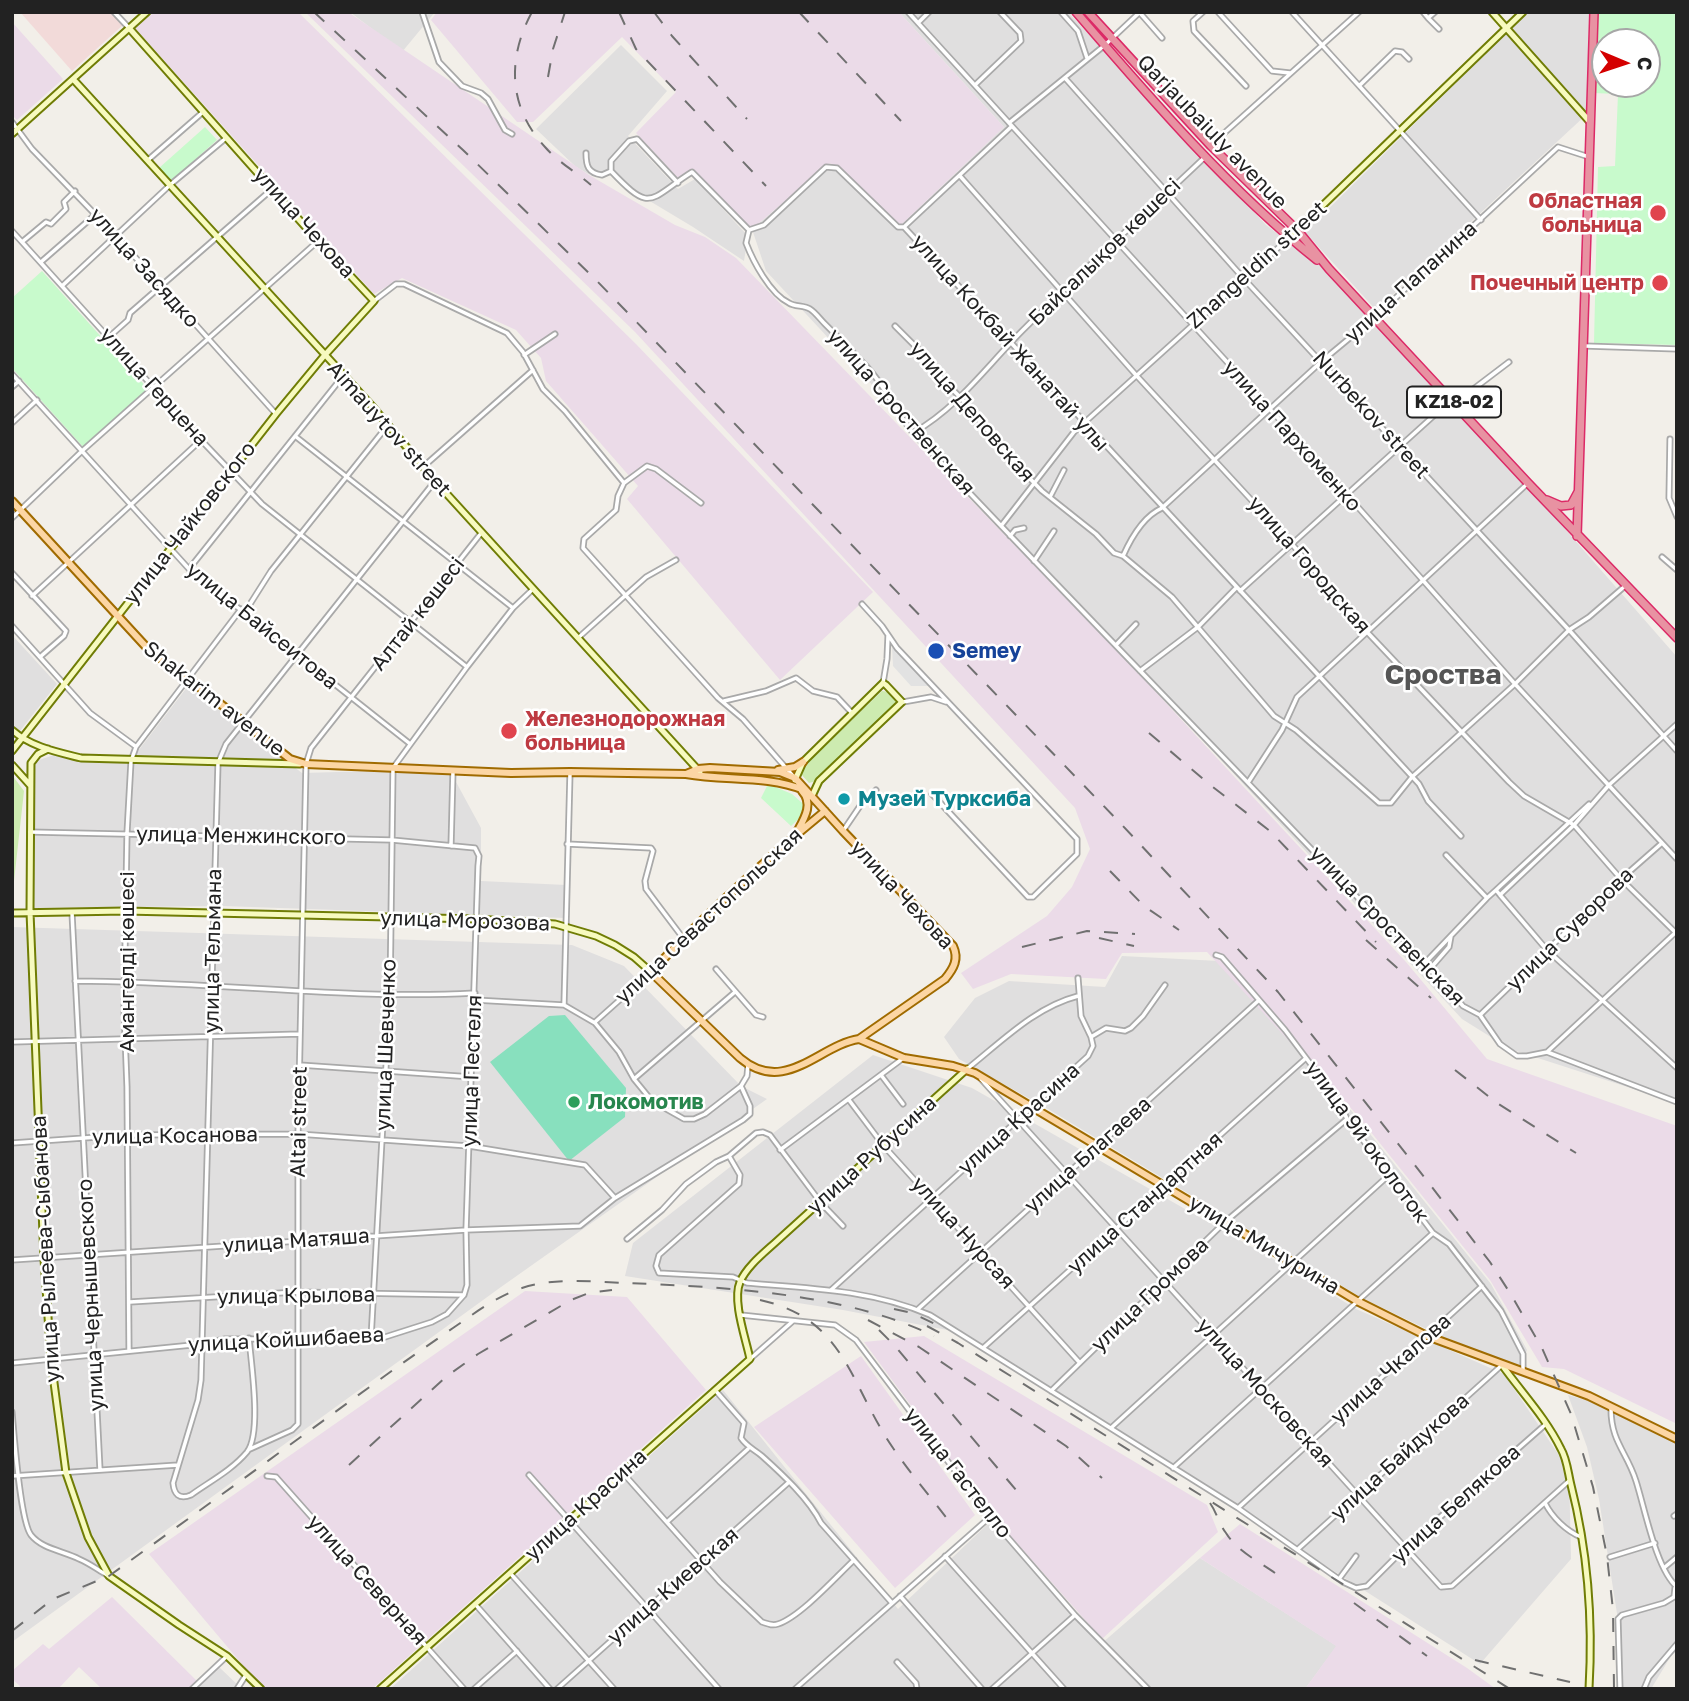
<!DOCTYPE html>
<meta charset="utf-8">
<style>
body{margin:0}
#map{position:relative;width:1689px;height:1701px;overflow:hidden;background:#f2efe9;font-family:"Golos Text",sans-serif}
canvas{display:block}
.frame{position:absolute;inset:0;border:14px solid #222;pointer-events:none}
.north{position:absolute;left:1591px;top:28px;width:70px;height:70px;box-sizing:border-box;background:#fff;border:2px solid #a7a7a7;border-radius:50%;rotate:92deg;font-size:19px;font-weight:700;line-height:28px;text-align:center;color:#222}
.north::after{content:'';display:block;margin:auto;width:24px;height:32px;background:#d40000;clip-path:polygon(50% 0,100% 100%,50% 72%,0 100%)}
</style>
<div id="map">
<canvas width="1689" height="1701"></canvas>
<div class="frame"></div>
<div class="north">С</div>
</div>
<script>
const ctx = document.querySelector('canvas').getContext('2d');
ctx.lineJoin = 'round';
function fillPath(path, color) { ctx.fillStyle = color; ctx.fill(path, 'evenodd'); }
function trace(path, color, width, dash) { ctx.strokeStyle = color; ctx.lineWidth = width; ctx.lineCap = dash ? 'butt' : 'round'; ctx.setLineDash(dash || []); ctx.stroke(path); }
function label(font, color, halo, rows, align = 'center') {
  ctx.font = font + ' "Golos Text",sans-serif'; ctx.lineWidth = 5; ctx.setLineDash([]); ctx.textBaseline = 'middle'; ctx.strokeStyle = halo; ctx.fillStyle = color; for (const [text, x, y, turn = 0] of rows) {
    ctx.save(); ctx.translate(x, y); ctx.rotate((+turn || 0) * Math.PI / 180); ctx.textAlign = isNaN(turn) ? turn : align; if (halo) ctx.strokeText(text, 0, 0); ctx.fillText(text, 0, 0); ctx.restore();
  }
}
const residential = new Path2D(`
 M350 12H435L402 52Z
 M899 12H1068L1266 225 1339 279 1475 426 1677 657V1103L1510 1049 1462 1019 766 271 752 229 830 163 901 225 1004 127Z
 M1528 12H1589L1587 114 1376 310 1305 232Z
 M621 45 667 91 628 136 678 189 695 179 748 236 744 261 693 227 638 194 611 173 592 176 576 167 536 129Z
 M12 635 57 684 12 741Z
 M188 686 302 773 449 769 481 828V881L566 885 565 918 223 906 33 908V762L54 755 128 764Z
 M12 927 572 945 624 966 741 1086 767 1099 501 1287 12 1642Z
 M1122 956 1219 961 1325 1078 1491 1284 1527 1350 1520 1369 1441 1336 1362 1298 1048 1109 959 1059 944 1037 975 998 1009 981 1105 987Z
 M873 1055 972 1088 1296 1272 1356 1309 1504 1374 1569 1470 1571 1559 1480 1664 958 1332 843 1310 625 1276 633 1243Z
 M723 1390 898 1609 991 1521 1101 1644 1200 1558 1337 1646 1305 1689H390Z
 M1568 1395 1589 1401 1677 1444V1651L1671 1656 1651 1689H1619L1618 1620 1599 1499 1587 1447Z
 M219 1667 242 1689H192Z`);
const commercial = new Path2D(`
 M20 12H112L123 25 72 71Z`);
const industrial = new Path2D(`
 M154 12H298L636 344 873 592 780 680 627 499 638 486 546 381 541 358 516 330 402 278 374 294 135 28Z
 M305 12H348L589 175 675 225 705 237 736 258 1127 661 1406 962 1487 1059 1677 1126V1424L1564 1369 1542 1367 1490 1280 1358 1116 1207 952 1122 953 1106 979 1011 974 973 989 961 973 1047 916 1072 887 1090 849 1075 808 635 332Z
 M437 12H899L1004 127 901 225 887 216 830 163 752 229 695 171 680 180 636 133 676 92 622 37 533 122H517L431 20Z
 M12 22 63 79 17 120 12 115Z
 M525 1291 627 1297 706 1390 372 1689H263L149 1554Z
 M924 1336 1207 1505 1218 1532 1102 1639 991 1514 864 1342Z
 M861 1356 975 1515 895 1588 754 1427Z
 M1240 1524 1467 1668 1496 1689H1305L1336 1646 1200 1558Z
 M112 1597 198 1682 190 1689H102L79 1667 58 1689H18L20 1686 12 1679V1671L43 1644 49 1649Z`);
const grass = new Path2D(`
 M882 691 889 692 896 701 895 707 816 781 809 783 801 774 802 767Z
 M12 775 24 791 12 899Z`);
const park = new Path2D(`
 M1596 12H1677V345L1594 343 1598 167 1615 166 1618 94 1593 93ZM1605 42H1647V84H1605Z
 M205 127 217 140 171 181 159 168Z
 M42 271 149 390 85 449 12 368V298Z
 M768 784 792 794 809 809 791 826 761 798Z`);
const pitch = new Path2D(`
 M565 1015 626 1088 625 1117 569 1161 490 1062 549 1016Z`);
const parking = new Path2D(`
 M892 647 930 686H911L893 666Z`);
const street = new Path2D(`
 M114 12 129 28
 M422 12 439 62 462 86 481 93 488 99 505 130 512 134
 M908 12 1309 452 1515 684 1677 859
 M1061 12 1078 31 1087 58
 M1203 12 1193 21 1194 31 1246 86
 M1218 12 1272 71 1290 73
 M1292 12 1481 220
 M1423 12 1428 18
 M1435 12 1428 18 1439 29
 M1140 13 1162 38
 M918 23 929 12
 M1065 78 1245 280 1569 630 1677 751
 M975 85 1021 41 1020 33 1000 12
 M1360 85 1395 51 1402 52 1409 59
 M12 122 32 149 117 237 276 414
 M1009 123 1105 45 1140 12
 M1212 144 1359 12
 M586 153C586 166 588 173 602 175L611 171
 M148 160 203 112
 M960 176 1136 375 1291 543 1368 633 1509 782 1524 796 1574 825 1621 879 1677 934
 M678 183 637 139 629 141 611 161V171C652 214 648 200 692 172L749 230 764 225 826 167 837 168 898 227H904L1419 784 1428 801 1461 836
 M904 227 1011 127
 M749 230 746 243C753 261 770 294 789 303 795 307 804 305 810 309 815 312 820 319 825 324 839 338 853 352 867 367 887 388 895 411 913 433 1066 596 1224 756 1377 918L1401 937 1463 1006 1480 1015 1500 1044 1517 1056H1527L1547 1052 1677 1102
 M12 231 201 440 262 504 467 667
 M22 242 46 222 51 224 66 209 64 202 75 191
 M41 262 96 214
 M62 286 170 185 226 138
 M374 301 396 284H404L507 333 523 352 543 389 565 411 624 483
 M895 326 925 356 926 363 961 398 1010 458 1042 491 1096 534 1114 553 1123 556 1172 597 1274 716 1296 730 1379 803H1391L1412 777 1515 684 1569 630 1589 617 1625 586
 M109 337 128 320 130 313 271 190
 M1585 346 1677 349
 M524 355 555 334
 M12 374 189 569 409 743
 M12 387 19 381
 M1455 403 1509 362
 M12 423 37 400
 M913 433C960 406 988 364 1026 327 1084 269 1145 214 1204 158
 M295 436 513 608
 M1670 439 1669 498 1677 517
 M423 467 533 370
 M1050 497 1064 470
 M701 503 656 469 647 466 624 483 618 496 616 510 584 539 583 548 718 698 743 719 793 776
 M12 518 82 451 318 241
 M1001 526 1074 432 1289 238
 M1010 536 1015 530 1024 528
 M1123 556C1131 538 1144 516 1162 508L1322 361 1375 317 1558 147 1589 157
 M1662 557 1677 570
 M1034 561 1054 531
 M189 569 343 376
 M12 573 66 631 64 636 40 657
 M1240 591 1450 401
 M32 596 201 440
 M862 604 882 626 897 648 1077 839V854L1033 897H1028L932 794
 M245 612 271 571 388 425
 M12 626 90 713 135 746
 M578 638 646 577 676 560
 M1116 645 1136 624
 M1140 671 1198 627 1236 588
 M883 683 887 659 888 636
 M724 701 766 691 796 678 813 691 837 697 852 713
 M903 702 931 697 946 702
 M1249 781 1282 730 1297 697 1527 484
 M843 831 860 806 876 790
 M567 844 651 848 653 851 645 881 646 889 683 938
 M451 846 453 771
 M1446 855 1487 898
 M1496 890 1589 804
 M1500 895 1547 950 1677 1068
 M72 913 100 1470
 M1216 955 1222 957 1285 1030 1340 1103 1347 1119 1433 1233 1449 1244 1501 1311 1523 1354V1371
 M1424 964 1487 898 1496 890 1500 895 1574 825 1609 785 1677 724
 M716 969 756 1015 763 1017
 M1429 970 1449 947 1451 936
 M1078 978 1081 1016 1091 1037
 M75 981C208 981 342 1000 475 993
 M475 1000 564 1005 595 1023 619 1052 634 1079 652 1101 684 1119H694L705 1114 741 1086 747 1076 748 1065
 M564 1005 570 773
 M1480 1015 1621 879 1662 843
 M595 1022 651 972
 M12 1042 300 1034
 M1547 1052 1676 932
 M300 1065 472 1077
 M967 1069C1001 1042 1035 1007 1078 996
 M881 1075 903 1104
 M634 1079 735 992
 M981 1079 1441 1587 1452 1586 1570 1480
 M849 1100 883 1145 1080 1363
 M12 1143 127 1135 298 1134 469 1146 585 1165 615 1198
 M780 1150 902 1059
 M729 1156 740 1175 739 1184 659 1255 656 1266 659 1273 733 1277 747 1283C809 1288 872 1290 930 1315L1238 1508 1343 1582 1356 1588 1367 1586 1405 1548 1546 1424
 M627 1239 662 1210 686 1184 716 1162 729 1156 756 1133 763 1132 770 1135 821 1203 843 1226
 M12 1260 466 1230 580 1226 615 1198 743 1120 750 1114V1106L741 1086
 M831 1290 1088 1056 1093 1046 1091 1037 1106 1028 1125 1031 1131 1028 1143 1016 1165 985
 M130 1302 297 1292 464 1295
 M918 1309 1258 1001
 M741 1315 835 1325 856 1340 990 1517 1075 1615 1148 1689
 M249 1338C251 1363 262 1433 247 1452 232 1470 209 1482 191 1495 179 1500 174 1494 173 1483L198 1400 201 1380 218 763 226 744 435 481
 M371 1339 390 994 393 768 467 667 513 608 533 589
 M983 1348 1306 1058
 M129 1351 127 1087 124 1010 127 833 131 761 136 747 241 609
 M750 1359 793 1321
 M12 1363 202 1344 225 1339H371L382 1338 432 1322 447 1314 464 1295 467 1285 466 1230 478 866 479 856 475 848 392 840 30 832
 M715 1390 744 1423 741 1438C747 1447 754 1449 762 1456 782 1474 809 1499 821 1523L892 1603
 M1051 1391 1225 1222 1347 1119
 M1611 1409C1611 1442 1627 1452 1636 1481 1645 1509 1656 1569 1677 1587
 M12 1412C14 1434 20 1521 31 1535 42 1549 64 1551 79 1559 89 1563 98 1570 107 1575
 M1111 1428 1389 1175
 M250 1449 292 1430 298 1424V1134L306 764 311 748 482 532
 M1173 1468 1433 1233
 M623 1473 720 1582 762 1622C768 1624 772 1626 778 1624 800 1617 836 1577 854 1560
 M529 1475 719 1689
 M12 1476 178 1465
 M267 1476 276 1477 464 1689
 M1545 1503C1552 1517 1566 1531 1581 1537
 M1238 1508 1482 1286
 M1674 1516 1677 1514
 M667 1522 748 1449
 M1298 1549 1502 1365
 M945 1556 1064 1689
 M1610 1557 1655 1543
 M1665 1567 1677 1557
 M510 1573 614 1689
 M1339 1579 1356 1556
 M900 1596 982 1689
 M475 1604 550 1689
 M897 1662 916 1683 917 1689
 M192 1689 226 1657
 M237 1689 246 1675
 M474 1689 517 1651
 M557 1689 788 1483
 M795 1689 990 1517
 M992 1689 1075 1615
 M1620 1689 1618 1619 1622 1615 1664 1603 1674 1597 1675 1588
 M1644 1689 1649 1677 1677 1644`);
const secondary = new Path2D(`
 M1492 12 1590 122
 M73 79 372 406 435 481 700 772
 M12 134 147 12
 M1289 238 1523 12
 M12 730C31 747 57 752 81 758L300 764
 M48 749 38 754 31 763 30 912 44 1259 51 1360 66 1473 88 1537 109 1576 179 1625 227 1656 261 1689
 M12 751 276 414 324 356 374 301 318 241 129 28
 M12 765 30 785
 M795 780 803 762 883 683 886 685 902 702 819 781 812 796
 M12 913 125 911 476 919 555 924 596 936 615 945 634 957 651 972
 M1502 1365C1522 1393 1546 1418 1561 1449 1567 1459 1568 1473 1571 1485 1588 1552 1593 1620 1589 1689
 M380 1689 750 1359C746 1339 732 1301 740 1282 747 1266 764 1253 777 1241L967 1069`);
const primary = new Path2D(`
 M12 501 149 650 189 679 290 759 306 764 511 773 570 772 686 774C726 781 766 775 804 790
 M778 770 795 767 803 762
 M686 774 698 769 710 768 780 772 795 778 843 831 953 946C959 959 954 968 945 979L859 1039
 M825 811C764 861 705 915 651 972L740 1058C785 1096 819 1045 859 1039
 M797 832C804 819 814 804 802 791
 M859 1039 904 1058 953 1066 975 1073 1357 1301 1427 1336 1589 1396 1677 1439`);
const highway = new Path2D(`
 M1076 12C1150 98 1229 190 1317 260
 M1088 12 1211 146 1298 231 1329 269 1528 483 1677 638
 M1547 500 1561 506 1571 505 1578 492
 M1577 536 1594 12`);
const rail = new Path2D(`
 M314 12 463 150 597 281 1123 826 1278 992 1407 1155 1490 1262 1510 1293 1542 1348 1571 1414 1593 1487 1607 1556 1613 1610 1614 1689
 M532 12C507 58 508 107 545 147 558 162 576 172 591 185
 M619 12 636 49 766 186
 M654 12 672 36 747 119
 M799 12 901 121
 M548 77 553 49 565 12
 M1149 733 1209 784 1270 831 1376 942
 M1110 871 1144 906 1179 930
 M1099 938 1134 946
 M1366 940 1431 998
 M1022 947 1087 931 1135 934
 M1455 1070 1497 1103 1576 1153
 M760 1300C843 1318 849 1380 889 1442 908 1471 931 1497 951 1524
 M894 1309 912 1313 939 1326
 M868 1320 919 1347 1066 1446 1102 1478
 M927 1326 958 1343 1510 1689
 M879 1330 895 1346 1016 1490
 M349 1465 447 1376 478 1354 571 1300 589 1293 612 1290
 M1210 1503C1217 1513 1219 1524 1226 1533 1237 1551 1258 1561 1275 1573
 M1354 1603 1427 1656
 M12 1631 53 1599 109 1576C198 1512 287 1447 375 1383 401 1364 427 1346 453 1328 475 1313 497 1296 522 1288 555 1277 593 1282 627 1283 725 1287 846 1293 934 1336
 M1475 1660 1570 1682`);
const markers = [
 [1658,213,9,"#e0444e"],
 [1660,283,9,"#e0444e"],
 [936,651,9,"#1a4fb4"],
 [509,731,9,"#e0444e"],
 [844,799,7,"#0f9aa8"],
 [574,1102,7,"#2e9e5b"]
];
const shields = [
 [1454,402,94]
];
const shieldNames = [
 ["KZ18-02",1454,402]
];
const streetNames = [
 ["Qarjaubaiuly avenue",1212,132,46],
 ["улица Чехова",304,223,48],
 ["Байсалықов көшесі",1105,252,-44],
 ["Zhangeldin street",1257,265,-42],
 ["улица Засядко",144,268,48],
 ["улица Папанина",1411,282,-42],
 ["улица Кокбай Жанатай улы",1010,343,48],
 ["улица Герцена",154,387,48],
 ["улица Сроственская",901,412,49],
 ["улица Деповская",972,412,49],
 ["Nurbekov street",1371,415,48],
 ["Aimauytov street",389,429,48],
 ["улица Пархоменко",1292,436,48],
 ["улица Чайковского",190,523,-52],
 ["улица Городская",1309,565,49],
 ["Алтай көшесі",418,614,-52],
 ["улица Байсеитова",262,626,39],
 ["Shakarim avenue",214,699,38],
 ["улица Менжинского",241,836,1],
 ["улица Чехова",902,895,47],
 ["улица Севастопольская",709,916,-43],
 ["улица Морозова",465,921,2],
 ["улица Сроственская",1387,926,46],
 ["улица Суворова",1570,929,-44],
 ["улица Тельмана",213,951,-89],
 ["Амангелді көшесі",127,962,-90],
 ["улица Шевченко",386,1045,-88],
 ["улица Пестеля",472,1071,-88],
 ["улица Красина",1019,1119,-42],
 ["Altai street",299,1122,-89],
 ["улица Косанова",175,1136,-1],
 ["улица 9й околоток",1367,1142,54],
 ["улица Рубусина",872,1155,-42],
 ["улица Благаева",1088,1155,-42],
 ["улица Стандартная",1145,1203,-42],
 ["улица Нурсая",963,1233,48],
 ["улица Матяша",296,1241,-4],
 ["улица Мичурина",1264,1245,31],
 ["улица Рылеева-Сыбанова",46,1249,-93],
 ["улица Чернышевского",91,1295,-93],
 ["улица Громова",1150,1295,-44],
 ["улица Крылова",296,1296,-1],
 ["улица Койшибаева",286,1340,-3],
 ["улица Чкалова",1391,1369,-42],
 ["улица Московская",1265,1393,48],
 ["улица Байдукова",1400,1457,-42],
 ["улица Гастелло",958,1473,52],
 ["улица Белякова",1456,1504,-42],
 ["улица Красина",586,1505,-42],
 ["улица Северная",367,1580,48],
 ["улица Киевская",673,1586,-41]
];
const healthNames = [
 ["Областная",1642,201],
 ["больница",1642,225],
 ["Почечный центр",1644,283],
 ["Железнодорожная",525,719,"left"],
 ["больница",525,743,"left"]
];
const transitNames = [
 ["Semey",952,651]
];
const cultureNames = [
 ["Музей Турксиба",858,799]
];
const leisureNames = [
 ["Локомотив",588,1102]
];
const districtNames = [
 ["Сроства",1443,675]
];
fillPath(residential, '#e0dfdf');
fillPath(commercial, '#f2dad9');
fillPath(industrial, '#ebdbe8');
fillPath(grass, '#cdebb0');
fillPath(park, '#c8facc');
fillPath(pitch, '#88e0be');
fillPath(parking, '#e2e2e2');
trace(street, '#a9a9a9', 7);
trace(secondary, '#707d05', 9);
trace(primary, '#a06b00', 10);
trace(highway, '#dc2a67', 10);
trace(street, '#fff', 3.5);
trace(secondary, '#f7fabf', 5);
trace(primary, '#fcd6a4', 6);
trace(highway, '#e892a2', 7);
trace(rail, '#707070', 2, [14, 14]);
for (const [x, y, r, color] of markers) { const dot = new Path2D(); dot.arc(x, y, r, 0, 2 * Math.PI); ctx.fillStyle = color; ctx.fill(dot); trace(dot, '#fff', 2.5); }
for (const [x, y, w] of shields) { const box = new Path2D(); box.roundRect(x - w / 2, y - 15.5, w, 31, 5); ctx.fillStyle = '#fff'; ctx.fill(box); trace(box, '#222', 2); }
label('bold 19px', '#222', null, shieldNames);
label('21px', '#222', '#fff', streetNames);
label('bold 21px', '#be3a42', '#fff', healthNames, 'right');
label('bold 21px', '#164399', '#fff', transitNames, 'left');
label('bold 21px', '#0d838f', '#fff', cultureNames, 'left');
label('bold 21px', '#27864d', '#fff', leisureNames, 'left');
label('bold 28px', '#555', '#fff', districtNames);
</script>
